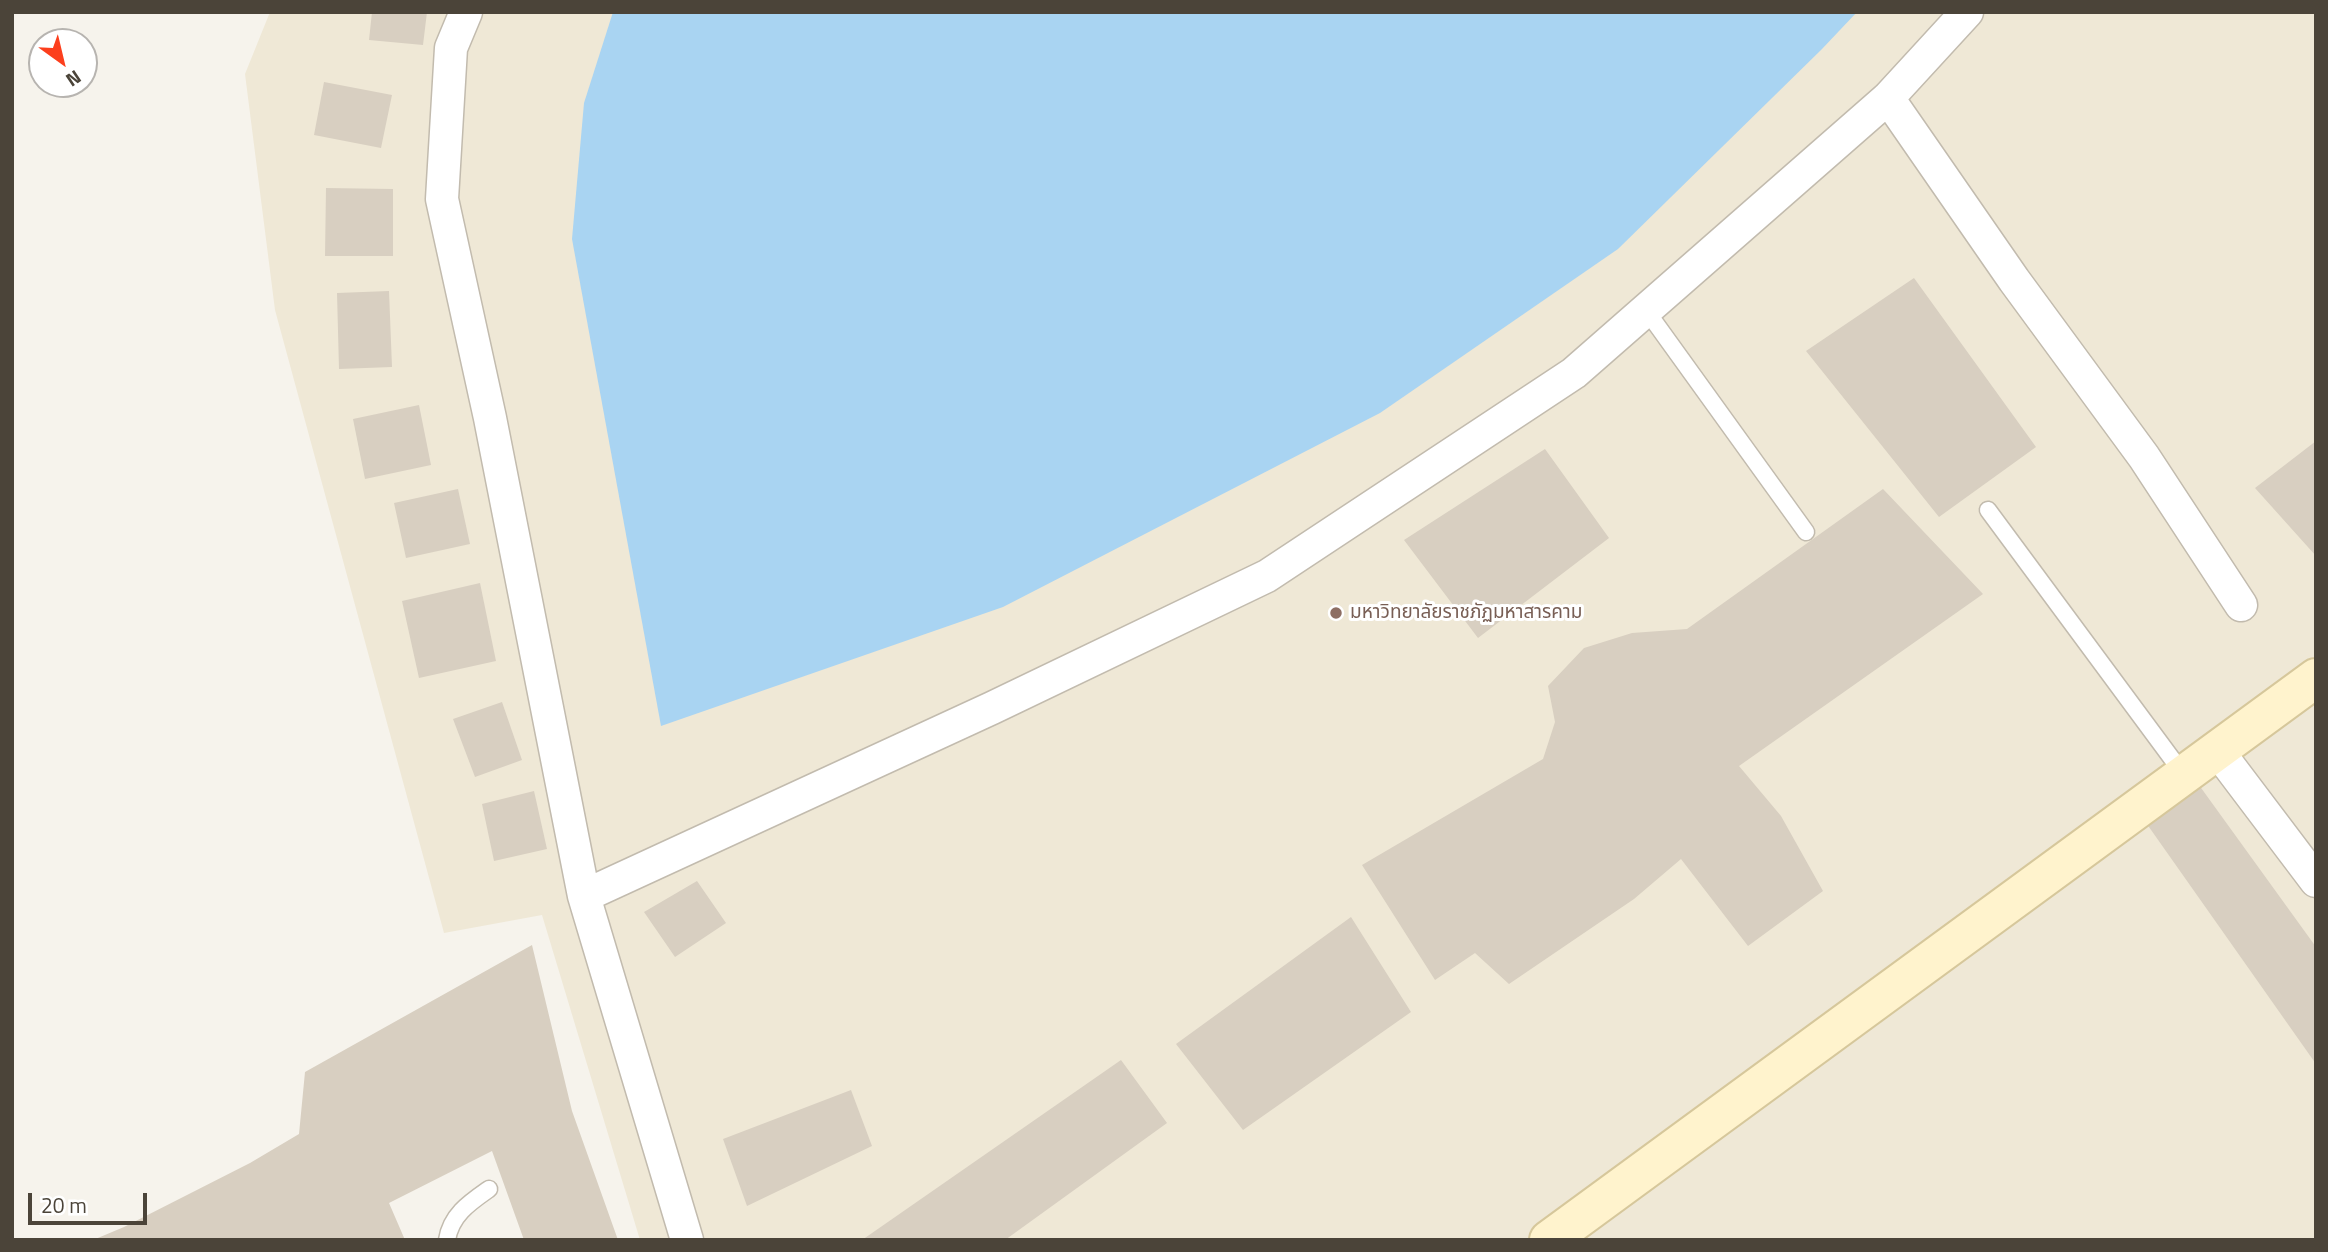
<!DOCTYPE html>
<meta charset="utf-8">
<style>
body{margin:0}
#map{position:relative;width:2328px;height:1252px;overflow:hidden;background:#f6f3ec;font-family:"Titillium Web",sans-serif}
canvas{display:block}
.frame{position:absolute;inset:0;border:14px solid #4b4439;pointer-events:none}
.north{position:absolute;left:28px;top:28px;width:70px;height:70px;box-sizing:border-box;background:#fff;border:2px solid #b7b4b0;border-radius:50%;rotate:146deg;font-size:19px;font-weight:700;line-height:28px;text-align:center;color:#4b4439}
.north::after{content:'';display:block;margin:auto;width:24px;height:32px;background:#fc3f1d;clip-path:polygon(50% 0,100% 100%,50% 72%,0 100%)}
.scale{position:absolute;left:28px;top:1193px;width:119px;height:32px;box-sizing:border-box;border:4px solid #4b4439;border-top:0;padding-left:9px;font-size:21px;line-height:24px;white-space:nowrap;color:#4b4439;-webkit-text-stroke:5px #fff;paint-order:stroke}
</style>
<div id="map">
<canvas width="2328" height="1252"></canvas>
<div class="frame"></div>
<div class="north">N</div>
<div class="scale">20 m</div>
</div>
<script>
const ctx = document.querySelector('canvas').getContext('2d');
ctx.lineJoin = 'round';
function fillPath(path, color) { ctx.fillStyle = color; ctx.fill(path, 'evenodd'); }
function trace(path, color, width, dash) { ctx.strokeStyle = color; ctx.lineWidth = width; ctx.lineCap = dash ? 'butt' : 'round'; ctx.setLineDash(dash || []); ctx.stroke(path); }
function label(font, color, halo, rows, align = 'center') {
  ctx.font = font + ' "Titillium Web","Noto Sans Thai",sans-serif'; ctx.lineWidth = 6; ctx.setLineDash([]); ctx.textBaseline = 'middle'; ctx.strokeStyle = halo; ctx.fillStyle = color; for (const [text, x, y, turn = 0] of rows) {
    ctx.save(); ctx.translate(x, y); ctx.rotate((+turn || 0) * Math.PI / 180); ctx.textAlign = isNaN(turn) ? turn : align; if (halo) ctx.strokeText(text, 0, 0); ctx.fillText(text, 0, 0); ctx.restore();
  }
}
const education = new Path2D(`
 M270 12H2316V1240H640L542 915 444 933 275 310 245 74Z`);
const water = new Path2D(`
 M613 12H1857L1822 49 1618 249 1380 413 1003 607 661 726 572 239 584 103Z`);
const building = new Path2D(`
 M372 12H427L423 45 369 40Z
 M324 82 392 95 381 148 314 135Z
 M326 188 393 189V256H325Z
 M1914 278 2036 447 1939 517 1806 351Z
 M389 291 392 367 339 369 337 293Z
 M419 405 431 465 365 479 353 419Z
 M2316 441V556L2255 488Z
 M1545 449 1609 538 1478 638 1404 540Z
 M458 489 470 544 406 558 394 503Z
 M1883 489 1983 594 1739 766 1781 816 1823 891 1748 946 1681 859 1634 899 1509 984 1475 953 1435 980 1362 865 1543 759 1555 722 1548 686 1584 648 1632 633 1687 629Z
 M480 583 496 661 419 678 402 601Z
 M502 702 522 760 475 777 453 719Z
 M2191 774 2316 947V1064L2137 810Z
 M534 791 547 849 494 861 482 804Z
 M697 881 726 923 675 957 644 912Z
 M1351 917 1411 1012 1243 1130 1176 1044Z
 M532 945 572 1111 618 1240H524L492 1151 389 1203 405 1240H93L124 1227 250 1163 299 1134 305 1072Z
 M1121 1060 1167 1123 1005 1240H862Z
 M851 1090 872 1146 747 1206 723 1139Z`);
const lane = new Path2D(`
 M1646 310 1806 532
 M1988 510 2184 775
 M447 1240C451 1215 469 1203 489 1189`);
const street = new Path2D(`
 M466 12 451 48 442 199 490 418 584 896 687 1240
 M1888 98 2014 280 2144 457 2241 605
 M2217 750 2316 881
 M584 896 992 708 1267 576 1574 373 1888 98 1967 12`);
const secondary = new Path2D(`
 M1549 1240 2316 678`);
const markers = [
 [1336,613,7,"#8d6e63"]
];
const educationNames = [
 ["มหาวิทยาลัยราชภัฏมหาสารคาม",1350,613]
];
fillPath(education, '#efe8d6');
fillPath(water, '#a9d4f2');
fillPath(building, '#d8cfc1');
trace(lane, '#c2bbae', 19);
trace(street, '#c2bbae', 35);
trace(secondary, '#d6c79b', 42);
trace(lane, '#fff', 16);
trace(street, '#fff', 32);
trace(secondary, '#fff3cd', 38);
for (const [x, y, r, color] of markers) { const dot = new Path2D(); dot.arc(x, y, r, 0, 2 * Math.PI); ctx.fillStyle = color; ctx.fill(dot); trace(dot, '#fff', 2.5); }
label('19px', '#785e54', '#fff', educationNames, 'left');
</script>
